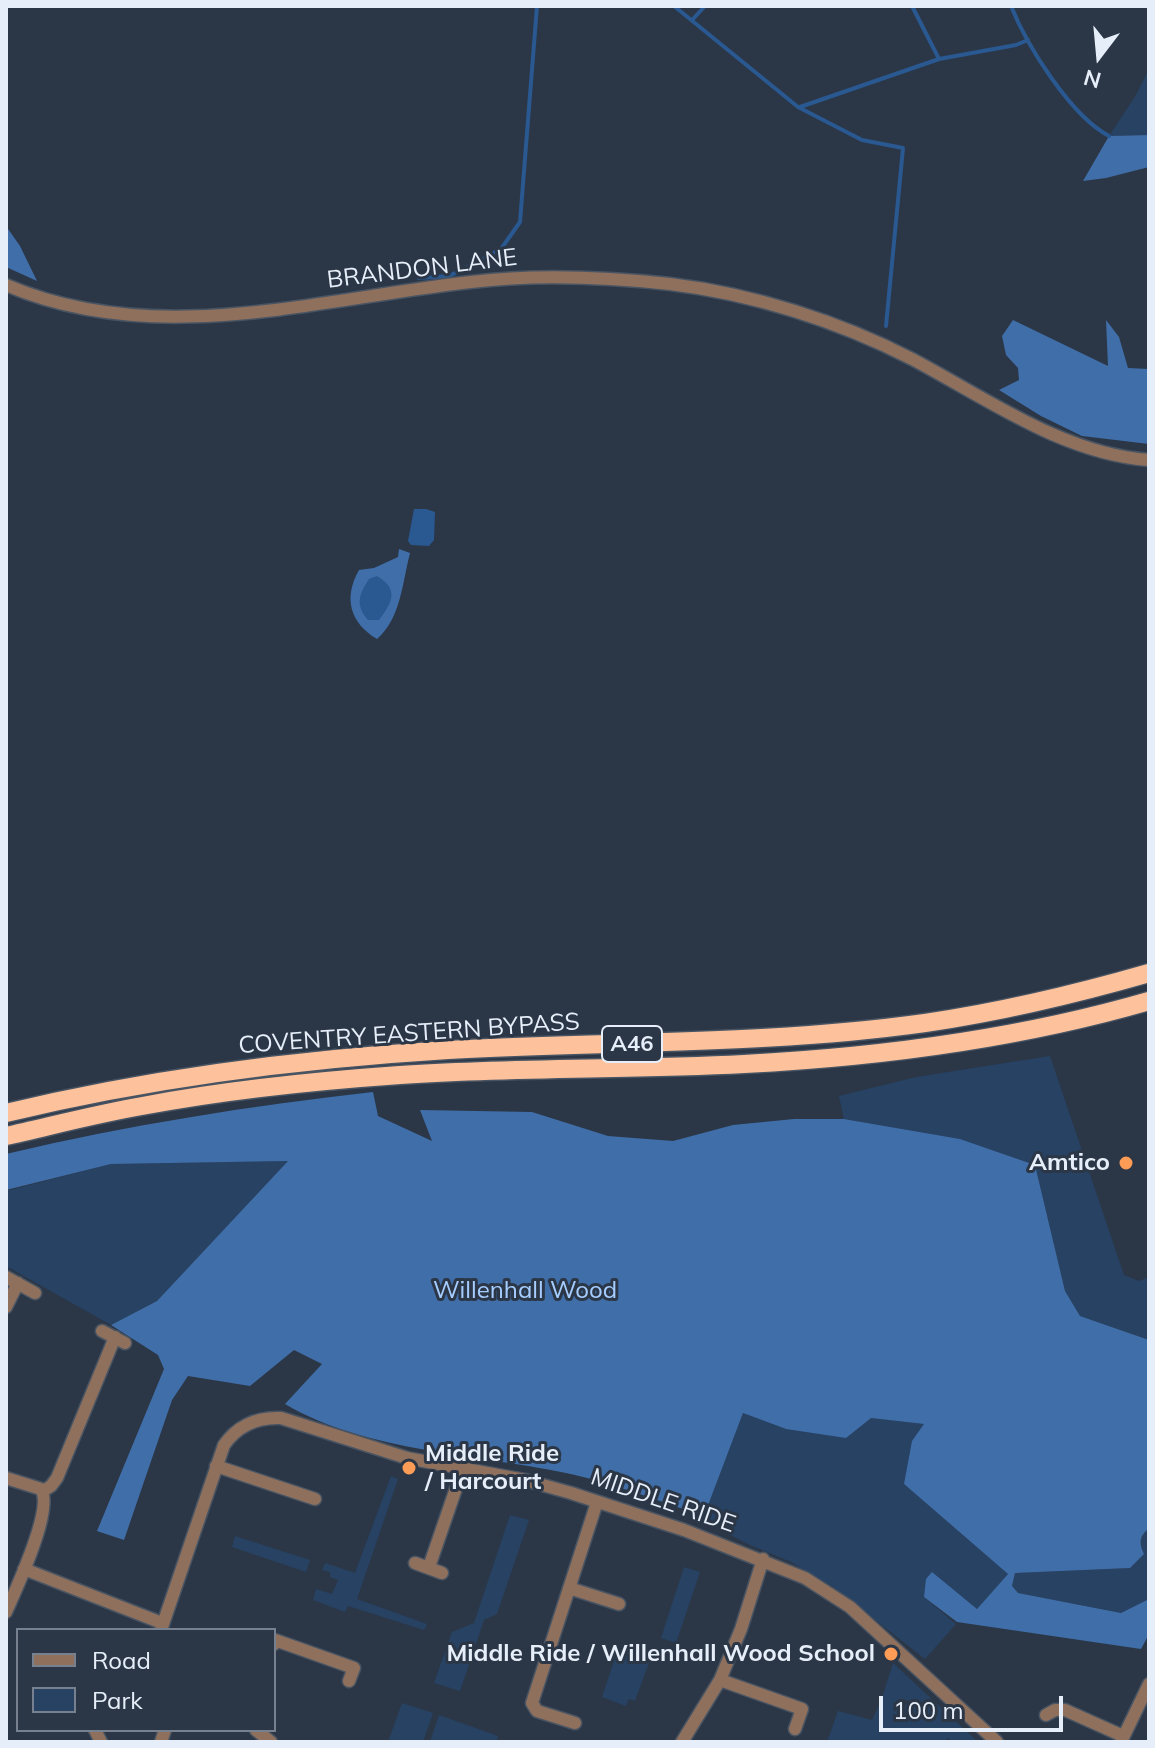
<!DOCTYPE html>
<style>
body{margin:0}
#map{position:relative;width:1155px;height:1748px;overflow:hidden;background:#2b3747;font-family:Mulish,sans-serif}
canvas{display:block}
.frame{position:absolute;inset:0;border:8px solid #e6eef9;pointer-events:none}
.legend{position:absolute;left:16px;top:1628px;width:260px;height:104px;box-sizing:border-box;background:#2b3747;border:2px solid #76808e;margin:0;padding:10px 14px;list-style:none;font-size:24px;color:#e6eef9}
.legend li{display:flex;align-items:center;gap:16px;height:40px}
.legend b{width:40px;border:2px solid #76808e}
.north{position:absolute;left:1059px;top:16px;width:80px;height:80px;-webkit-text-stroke:6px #2b3747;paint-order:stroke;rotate:196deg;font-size:22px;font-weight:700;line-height:32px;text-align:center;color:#e6eef9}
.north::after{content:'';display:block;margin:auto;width:28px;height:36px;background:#e6eef9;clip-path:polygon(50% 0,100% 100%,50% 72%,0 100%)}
.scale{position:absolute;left:879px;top:1696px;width:184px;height:36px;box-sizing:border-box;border:4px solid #e6eef9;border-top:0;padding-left:10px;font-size:24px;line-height:28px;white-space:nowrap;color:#e6eef9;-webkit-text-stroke:6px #2b3747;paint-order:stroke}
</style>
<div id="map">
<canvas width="1155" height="1748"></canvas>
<div class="frame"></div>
<ul class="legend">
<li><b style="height:10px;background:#8e705d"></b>Road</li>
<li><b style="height:22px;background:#274263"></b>Park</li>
</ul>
<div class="north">N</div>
<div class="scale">100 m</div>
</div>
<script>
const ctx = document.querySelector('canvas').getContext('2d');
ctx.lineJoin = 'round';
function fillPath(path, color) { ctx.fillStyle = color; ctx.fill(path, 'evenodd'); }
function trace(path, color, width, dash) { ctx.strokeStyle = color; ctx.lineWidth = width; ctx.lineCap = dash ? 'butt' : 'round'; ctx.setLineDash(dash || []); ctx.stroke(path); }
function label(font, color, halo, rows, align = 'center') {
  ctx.font = font + ' Mulish,sans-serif'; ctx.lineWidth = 6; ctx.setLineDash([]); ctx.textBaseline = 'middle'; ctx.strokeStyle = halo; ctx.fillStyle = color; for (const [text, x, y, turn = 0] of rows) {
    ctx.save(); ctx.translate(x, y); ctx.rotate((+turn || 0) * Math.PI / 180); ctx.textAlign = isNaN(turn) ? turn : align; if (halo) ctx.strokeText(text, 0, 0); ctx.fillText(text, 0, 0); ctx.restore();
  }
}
const green = new Path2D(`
 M1149 69V135L1109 136 1136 95Z
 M1050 1056 1124 1275 1139 1281 1149 1277V1340L1080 1316 1065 1291 1035 1165 960 1139 844 1119 839 1096 916 1077Z
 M288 1161 157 1301 111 1325 6 1266V1191L111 1164Z
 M743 1413 786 1429 871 1418 925 1424 904 1484 1008 1574 977 1609 932 1573 924 1597 956 1624 925 1659 832 1586 791 1562 750 1545 724 1532 704 1516Z
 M391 1476 398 1479 357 1599 427 1624 424 1630 348 1606 345 1612 313 1600 316 1589 332 1594 338 1580 330 1577V1572L322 1570 325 1563 355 1573Z
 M510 1515 529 1520 497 1614 484 1620 460 1691 434 1683 452 1632 474 1623Z
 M1149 1528V1599L1121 1613 1018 1593 1012 1586 1015 1573 1130 1568 1144 1554C1139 1542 1139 1537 1149 1528Z
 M235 1536 310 1560 306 1572 232 1547Z
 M684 1567 700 1572 676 1643 661 1638Z
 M617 1652 649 1663 635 1701 629 1699 626 1706 602 1697Z
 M893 1663 978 1742H953L947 1738 944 1742H827L838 1711 872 1720 881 1701Z
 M402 1703 433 1713 423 1742H388Z
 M439 1715 498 1736 496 1742H430Z`);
const forest = new Path2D(`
 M1149 135V167L1106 178 1083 181 1109 136Z
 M6 226 20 246 37 281 6 267Z
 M1013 320 1108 366 1106 320 1119 337 1128 368 1149 369V444L1082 436 1041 416 999 390 1019 380 1018 368 1006 355 1002 336Z
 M399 549 410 553C402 584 401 618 377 639 350 623 343 598 359 570L374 568 398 557Z
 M373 1092 378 1116 432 1141 420 1110 532 1112 608 1136 673 1141 733 1125 794 1119H844L960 1139 1035 1165 1065 1291 1080 1316 1149 1340V1528C1139 1537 1139 1542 1144 1554L1130 1568 1015 1573 1012 1586 1018 1593 1121 1613 1149 1599V1634L1141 1649 957 1622 924 1597 926 1579 932 1572 977 1609 1008 1574 904 1484 912 1441 924 1424 871 1418 846 1438 786 1429 743 1413 704 1516C661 1502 618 1485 575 1475 482 1454 368 1453 285 1404L322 1364 294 1350 250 1386 188 1376 172 1400 124 1540 97 1531 164 1369 158 1355 111 1325 157 1301 288 1161 111 1164 6 1190V1154C128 1125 249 1106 373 1092Z`);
const water = new Path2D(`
 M414 509H426L435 512 434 540 429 546 411 545 408 541Z
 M377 576C399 589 393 602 379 620H368C355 605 359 594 369 579Z`);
const stream = new Path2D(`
 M674 6 798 107 862 140 903 148 886 326
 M912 6 939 59
 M1011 6C1027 46 1071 116 1109 136
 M693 19 705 6
 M800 107 939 59 1016 45 1028 40
 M419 278 449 276 476 263 501 249 520 222 537 6`);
const minor = new Path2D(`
 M6 285C155 349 318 299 471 282 536 274 605 277 670 284 753 294 838 321 912 359 986 398 1063 454 1149 460
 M6 1277 35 1293
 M6 1307 18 1283
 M102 1331 125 1343
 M216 1466 315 1499
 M6 1478 41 1489C54 1509 16 1589 6 1612
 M43 1491 51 1486 57 1478 115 1337
 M415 1563 442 1573
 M429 1567 462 1471
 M24 1569 162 1623
 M569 1588 619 1604
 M161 1630 224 1445C238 1425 258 1417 281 1418L407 1458 525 1480 571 1493 684 1530 805 1578 850 1607 997 1742
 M274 1644 275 1640 354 1668 349 1681
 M720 1680 802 1709 795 1729
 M1046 1715 1055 1710H1065L1123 1736
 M575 1723 537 1711 532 1703 597 1502
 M95 1730 101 1742
 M256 1730 271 1742
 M161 1742 165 1730
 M682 1742 720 1680 741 1629 763 1559
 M1121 1742 1149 1684`);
const highway = new Path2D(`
 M6 1113C151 1078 300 1059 448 1050 607 1041 767 1045 925 1023 1000 1012 1076 994 1149 973
 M6 1136C51 1126 96 1114 142 1106 226 1090 314 1081 400 1075 514 1067 629 1070 744 1064 879 1057 1018 1039 1149 1001`);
const markers = [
 [1126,1163,8,"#fd9c56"],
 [409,1468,8,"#fd9c56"],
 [891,1654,8,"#fd9c56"]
];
const shields = [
 [632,1044,60]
];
const shieldNames = [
 ["A46",632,1044]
];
const streetNames = [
 ["BRANDON LANE",422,269,-7],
 ["COVENTRY EASTERN BYPASS",409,1034,-4],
 ["MIDDLE RIDE",663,1501,19]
];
const poiNames = [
 ["Amtico",1110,1163],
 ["Middle Ride",425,1454,"left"],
 ["/ Harcourt",425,1482,"left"],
 ["Middle Ride / Willenhall Wood School",875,1654]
];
const parkNames = [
 ["Willenhall Wood",525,1291]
];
fillPath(green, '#274263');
fillPath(forest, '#406ea9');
fillPath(water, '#2a5891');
trace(stream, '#2a5891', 4);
trace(minor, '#495463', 15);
trace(highway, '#495463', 21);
trace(minor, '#8e705d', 12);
trace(highway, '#fdc29c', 18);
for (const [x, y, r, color] of markers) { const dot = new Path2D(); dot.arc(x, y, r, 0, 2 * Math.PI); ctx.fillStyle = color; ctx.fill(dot); trace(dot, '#2b3747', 3); }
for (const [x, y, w] of shields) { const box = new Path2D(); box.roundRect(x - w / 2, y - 18, w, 36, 6); ctx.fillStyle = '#2b3747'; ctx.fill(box); trace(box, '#e6eef9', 2); }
label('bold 22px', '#e6eef9', null, shieldNames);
label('24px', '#e6eef9', '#2b3747', streetNames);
label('bold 24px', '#e6eef9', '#2b3747', poiNames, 'right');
label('24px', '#a6cdff', '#2b3747', parkNames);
</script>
